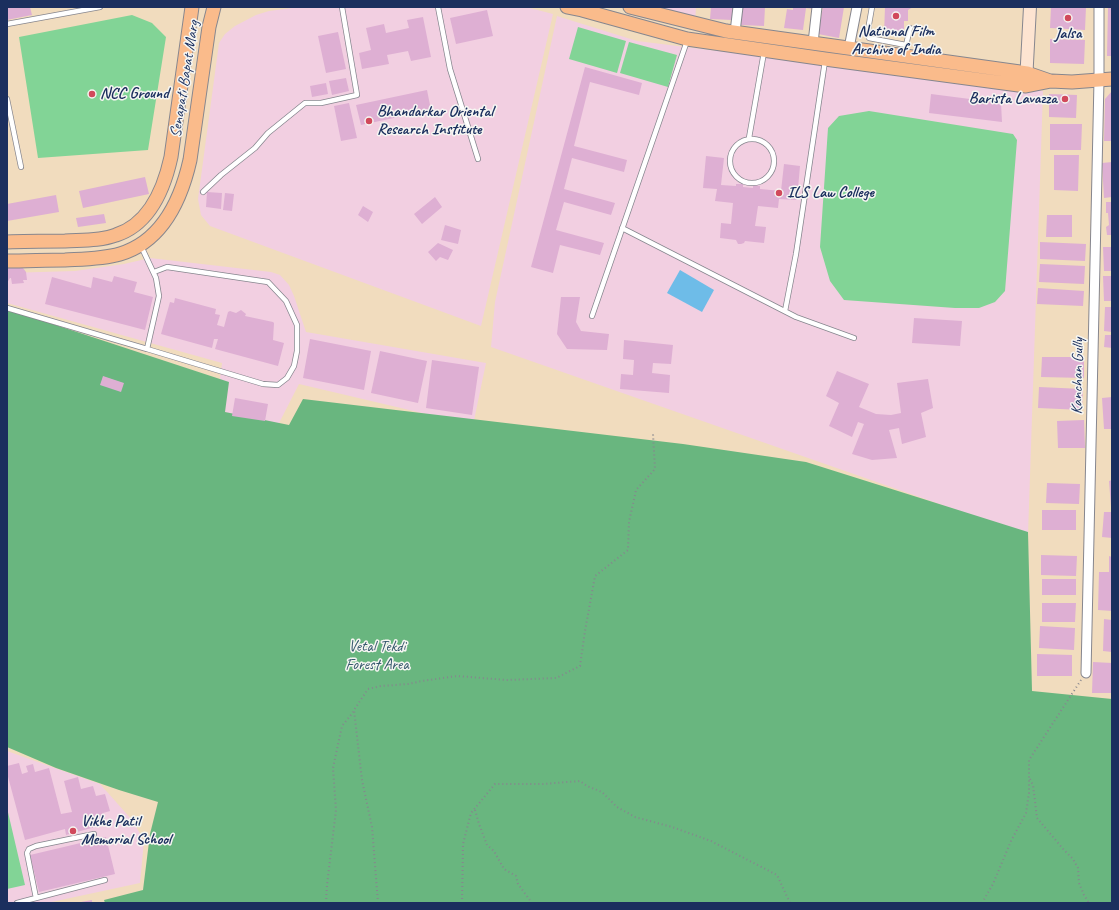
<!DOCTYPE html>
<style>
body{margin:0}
#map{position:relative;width:1119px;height:910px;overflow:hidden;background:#f1dcbe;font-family:Caveat,sans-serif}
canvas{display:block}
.frame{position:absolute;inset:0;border:8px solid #1b2f5e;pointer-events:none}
</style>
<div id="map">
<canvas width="1119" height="910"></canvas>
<div class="frame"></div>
</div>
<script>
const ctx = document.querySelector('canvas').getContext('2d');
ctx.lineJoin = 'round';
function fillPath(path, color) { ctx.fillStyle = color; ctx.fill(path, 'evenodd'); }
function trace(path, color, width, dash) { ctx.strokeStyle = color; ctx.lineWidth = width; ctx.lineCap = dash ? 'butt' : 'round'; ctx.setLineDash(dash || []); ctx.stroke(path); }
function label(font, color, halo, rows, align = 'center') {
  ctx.font = font + ' Caveat,sans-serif'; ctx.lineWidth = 3; ctx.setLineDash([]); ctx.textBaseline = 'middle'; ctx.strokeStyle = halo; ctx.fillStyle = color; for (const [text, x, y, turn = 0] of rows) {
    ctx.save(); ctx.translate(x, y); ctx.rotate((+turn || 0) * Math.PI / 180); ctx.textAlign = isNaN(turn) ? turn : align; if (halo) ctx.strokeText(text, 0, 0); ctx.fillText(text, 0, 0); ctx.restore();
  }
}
const built = new Path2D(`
 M300 7H526L553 14 481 326 210 226 201 215 198 199 219 43 225 34 235 26 256 15 269 11Z
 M635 7H696L695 23Z
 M557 16 637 41 1043 91 1028 535 491 347 495 302Z
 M150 258 271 272 280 275 289 285 294 296 306 332 486 363 473 425 299 384 276 429 215 416 222 363 7 303V273L75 271 124 264Z
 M7 751 100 784 133 821 144 841 140 883 47 903H7Z`);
const green = new Path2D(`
 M132 15 152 23 166 37 148 150 38 158 19 37Z
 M578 27 626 41 617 73 569 59Z
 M629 42 677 55 668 87 620 73Z
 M869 111 1013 134 1017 140 1005 291 995 302 979 308H955L844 300 830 281 820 247 828 128 839 116Z
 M7 808 25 885 7 889Z`);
const forest = new Path2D(`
 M7 309 229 382 225 412 289 425 303 399 683 444 806 462 1028 532 1032 691 1112 699V903H105L104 900 143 890 150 834 158 802 119 790 56 768 7 747Z`);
const water = new Path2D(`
 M680 270 714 290 702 312 667 293Z`);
const building = new Path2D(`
 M7 7H30L32 15 7 20Z
 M711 7H733L732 20 710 19Z
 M742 7H765L764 26 741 25Z
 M793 7H814V9L806 8 803 30 784 28 787 9 793 10Z
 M823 7H844L839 38 818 34Z
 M885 7H913L908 10V21H904V34H884Z
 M1051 7H1086L1085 30 1050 28Z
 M1108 7H1112V56H1107Z
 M487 10 493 36 456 44 450 18Z
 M423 17 431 57 411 61 408 51 387 55 389 64 362 69 359 53 371 50 366 28 384 24 386 33 409 28 407 20Z
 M338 32 346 69 326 73 318 36Z
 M1050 39 1085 40 1084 64 1050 63Z
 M585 67 642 83 639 95 590 82 574 146 627 160 624 172 572 158 564 189 615 203 611 215 564 202 556 230 604 243 600 255 560 245 553 273 531 267Z
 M346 78 349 91 332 95 329 81Z
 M326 83 328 94 312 97 310 86Z
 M427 90 431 110 361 125 356 105Z
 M1112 91V141H1104L1105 99Z
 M931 94 1001 103 1002 122 929 113Z
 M1049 94 1077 95 1076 118 1049 117Z
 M349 103 357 138 341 141 334 106Z
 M1050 124H1082L1081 150H1050Z
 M1054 155H1079L1078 191 1054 190Z
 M706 156 724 158 721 185 736 186V184H743V187L753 188V185L760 186V189L781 191 784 164 800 166 797 200 779 199 778 208 758 206 755 226 766 227 764 243 745 241 744 243 741 244H738L736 240 720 238 721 223 731 224 733 203 715 201 717 189 703 188Z
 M1112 162V197L1104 198 1102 163Z
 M145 177 149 194 83 208 79 191Z
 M207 192 222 193 221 209 206 207Z
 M225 193 234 194 232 211 223 210Z
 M56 195 59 212 7 221V204Z
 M435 197 442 207 422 224 414 214Z
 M1106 202H1112V235H1107L1106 227 1109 225 1108 213H1106Z
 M363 206 373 212 368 222 358 215Z
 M104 214 106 223 78 227 76 218Z
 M1047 215H1072V237H1046Z
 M445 225 461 230 458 244 441 240Z
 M1040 242 1086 244 1085 261 1040 259Z
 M438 243 453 250 448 260 440 257 436 261 428 252Z
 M1103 247H1112V271H1104Z
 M1040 264 1085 266 1084 284 1039 282Z
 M7 268H23L26 272 27 280H23L24 283 12 284 11 278H10L7 283Z
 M114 276 137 282 134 292 153 297 145 330 45 304 52 277 91 288 93 277 112 282Z
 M1103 276H1112V301H1104Z
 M1038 288 1084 291 1083 306 1037 304Z
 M561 297H580L576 322 581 331 609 334 607 350 567 349 557 334Z
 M175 298 216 309 215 314 220 315 217 325 224 327 228 312 230 311 236 313 241 310 246 314 245 316 273 322 274 323 273 340 284 343 278 366 215 349 218 339H214L212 348 161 334 170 302 174 303Z
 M1105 307H1112V332L1104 331Z
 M914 318 962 321 960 346 912 343Z
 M1105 335H1112V348L1104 347Z
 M310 339 371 351 364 390 303 378Z
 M624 340 673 345 671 364 653 363 652 373 670 375 669 393 620 389 621 374 633 375 634 360 623 359Z
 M380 351 427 361 418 403 371 393Z
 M1042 357H1084V378L1041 377Z
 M432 360 479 367 472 415 426 408Z
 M837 371 869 384 859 407 876 414 891 415 901 413 897 383 928 379 933 408 921 413 926 437 902 444 899 428 889 430 897 458 872 460 852 454 864 424 858 422 852 437 829 426 839 403 826 396Z
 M103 376 124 383 121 392 100 385Z
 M1039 387 1083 389 1082 410 1038 408Z
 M1112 397V429H1104L1102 398Z
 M235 398 268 404 265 421 232 416Z
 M1084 420 1085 448H1058L1057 421Z
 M1112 480V507H1111L1109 481Z
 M1047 483 1080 484 1079 504 1046 503Z
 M1042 510H1076V530H1042Z
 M1104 512H1112V538L1102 537Z
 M1041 555 1077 556 1076 576 1041 575Z
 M1109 556 1112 557V611L1098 610 1099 572H1109Z
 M1042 579H1076V595H1042Z
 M1042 603H1076L1075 622H1042Z
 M1104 619 1112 620V652L1103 651Z
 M1040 626 1075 628 1074 650 1039 648Z
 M1037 654 1072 655V676H1037Z
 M1093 662 1112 663V693H1092Z
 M19 763 22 774 28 772 26 766 33 764 35 772 49 768 61 814 72 812 64 781 78 777 81 789 93 786 96 796 105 794 110 811 103 813 106 824 66 835 65 829 25 840 7 773V766Z
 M106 837 115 874 39 892 30 855Z
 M92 900V903H81V902Z`);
const path = new Path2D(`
 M1030 779 1033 785 1037 818 1064 850 1073 859 1078 868 1079 883 1084 895 1089 903
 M475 810 479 824 487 845 494 851 504 869 516 876 518 884 532 903
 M326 903 327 885 336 810 333 768 342 726 354 711
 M378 903 372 827 362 780 354 710 368 689 381 686 408 684 422 681 457 676 507 680 556 678 580 666 585 631 595 576 628 550 629 522 636 490 655 469 653 434
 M462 903 463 844 471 813 495 784H543L580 781 587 786 602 792 617 807 635 817 672 827 711 841 777 875 790 903
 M982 903 993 884 1011 841 1026 813 1029 793V760L1081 680`);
const lane = new Path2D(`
 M438 7 450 69 478 159
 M872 7 868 30V36L869 38 906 45
 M7 24 100 7
 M904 54 910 28
 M7 99 21 167
 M749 138 764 52
 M730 161a22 22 0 1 1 44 0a22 22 0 1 1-44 0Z
 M203 192 221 175 255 148 268 133 305 103H321L357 95 342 7
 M622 228 796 317 854 338
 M7 308 147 349 159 296 156 278 141 246
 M785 311 796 254 825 61
 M592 316 687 41
 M147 349 263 384 278 385 287 378 294 366 297 351V325L286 301 268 282 167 267 154 272
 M36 898 105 880
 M17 903 36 898 27 853 29 849 36 846 94 834`);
const street = new Path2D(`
 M735 32 738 7
 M813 43 817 7
 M849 48 857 7
 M1086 673 1099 80V7`);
const secondary = new Path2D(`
 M1026 82 1030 7`);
const primary = new Path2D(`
 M567 7 582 10 687 39 825 59 1026 86 1051 81 1072 82 1112 79
 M630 7 726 31 1027 73 1050 81
 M7 242C26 241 46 241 65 241 82 240 100 241 116 235 150 224 164 189 171 157L192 7
 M7 261C26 261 46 260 65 260 84 259 103 259 120 254 163 241 181 200 190 160L209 27 214 7`);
const markers = [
 [896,16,4,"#d1495b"],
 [1068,18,4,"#d1495b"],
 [92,94,4,"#d1495b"],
 [1065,99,4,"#d1495b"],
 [369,121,4,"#d1495b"],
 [779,193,4,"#d1495b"],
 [73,831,4,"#d1495b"]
];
const poiNames = [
 ["National Film",896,32,"center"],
 ["Archive of India",896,50,"center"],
 ["Jalsa",1068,34,"center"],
 ["NCC Ground",100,94],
 ["Barista Lavazza",1057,99,"right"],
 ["Bhandarkar Oriental",377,112],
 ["Research Institute",377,130],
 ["ILS Law College",787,193],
 ["Vikhe Patil",81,822],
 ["Memorial School",81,840]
];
const streetNames = [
 ["Senapati Bapat Marg",185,79,-81],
 ["Kanchan Gully",1078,376,-89]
];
const parkNames = [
 ["Vetal Tekdi",377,647],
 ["Forest Area",377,665]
];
fillPath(built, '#f2cfe1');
fillPath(green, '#82d496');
fillPath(forest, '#69b67f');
fillPath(water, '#6ebce8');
fillPath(building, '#deafd3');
trace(lane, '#86868e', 6);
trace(street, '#86868e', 11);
trace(secondary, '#86868e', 14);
trace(primary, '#86868e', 15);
trace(path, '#86868e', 2, [1, 3]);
trace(lane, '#fff', 4.5);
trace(street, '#fff', 9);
trace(secondary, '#fde4d1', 12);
trace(primary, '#fabb8b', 13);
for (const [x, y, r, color] of markers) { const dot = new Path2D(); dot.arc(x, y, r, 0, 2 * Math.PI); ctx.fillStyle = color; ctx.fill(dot); trace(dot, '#f6f6f2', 1.5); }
label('bold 16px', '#1b2f5e', '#f6f6f2', poiNames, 'left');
label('16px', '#1b2f5e', '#f6f6f2', streetNames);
label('16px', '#35586c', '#f6f6f2', parkNames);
</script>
